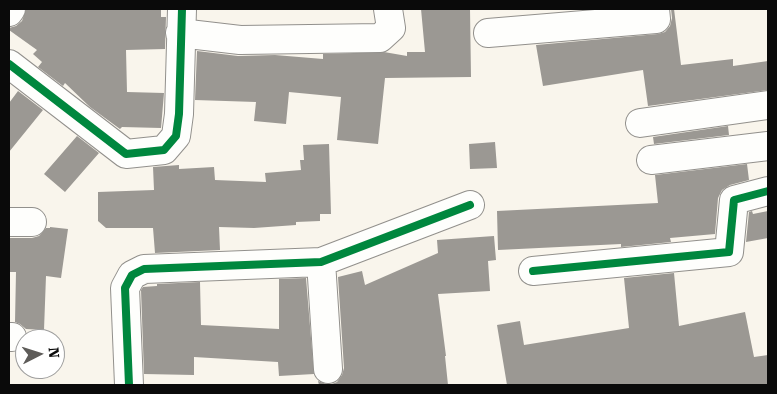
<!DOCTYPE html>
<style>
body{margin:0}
#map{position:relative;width:777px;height:394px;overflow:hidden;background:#f9f5ec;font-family:"Roboto Serif",serif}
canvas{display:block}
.frame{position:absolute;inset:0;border:10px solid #0a0a0a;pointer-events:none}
.north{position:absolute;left:15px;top:329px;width:50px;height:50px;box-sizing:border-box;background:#fff;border:1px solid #9d9d9d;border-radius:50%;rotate:85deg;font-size:14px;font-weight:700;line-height:20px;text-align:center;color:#0a0a0a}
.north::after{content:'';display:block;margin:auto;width:18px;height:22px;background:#5e5c59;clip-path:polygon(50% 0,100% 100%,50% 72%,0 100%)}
</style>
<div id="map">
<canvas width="777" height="394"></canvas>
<div class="frame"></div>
<div class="north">N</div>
</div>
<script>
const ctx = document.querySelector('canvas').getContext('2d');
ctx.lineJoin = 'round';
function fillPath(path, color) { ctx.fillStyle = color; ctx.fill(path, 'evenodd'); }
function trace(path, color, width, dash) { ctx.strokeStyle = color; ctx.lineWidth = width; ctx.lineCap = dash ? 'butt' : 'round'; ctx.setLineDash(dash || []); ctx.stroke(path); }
const building = new Path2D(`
 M26 9H161V17H166L165 49 126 50 127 92 164 93 161 128 122 127 120 129 90 107 65 83 63 86 38 67 42 62 33 54 37 50 9 30V28L16 26 22 21Z
 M421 9H470L471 77 385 78 378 144 337 140 341 97 289 92 286 124 254 121 256 102 195 100 197 51 238 56 275 55 323 59V54L384 52 407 56V52H425Z
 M671 9H674L681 65 733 59V66L768 61V90L648 106 643 70 543 86 536 45 658 34 665 32 670 26 672 18Z
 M18 91 43 110 9 152V103Z
 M728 126 729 135 654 144 653 137Z
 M77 136 99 153 65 192 44 174Z
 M495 142 497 168 470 169 469 144Z
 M329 144 331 214H320V221L296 222V225L254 228 219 227 220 250 155 253 153 228H106L98 221V192L154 190 153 167 179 165V169L214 167 215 180 266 182 265 173 301 170 300 160H304L303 145Z
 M747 164 749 180 730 185 722 190 718 198 715 234 670 238 671 242 621 247V244L498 250 497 211 658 203 655 175Z
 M752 211 753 214 768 211V238L746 242 749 212Z
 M50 227 68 229 61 278 46 276 44 330 26 329 20 324 15 322 16 272H9V238H32L39 236 46 228H50Z
 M494 236 496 260 488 261 490 291 438 294 446 356H445L448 385H319L318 381 329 385 337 382 342 375 344 368 338 277 362 271 365 285 438 253 437 240Z
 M674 273 679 326 745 312 754 357 768 355V385H507L497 325 520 321 524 345 629 328 624 278Z
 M306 278 314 374 279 376 278 362 194 357V375L144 374 141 290 143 287 157 286V284L200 282 201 325 279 329V279Z`);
const minor = new Path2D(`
 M9 12 11 9
 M180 33 240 40 380 38 391 28 388 9
 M488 33 656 19 655 9
 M9 64 126 154 164 150 176 136 179 114 182 9
 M640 123 768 105
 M651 160 768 146
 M9 222H32
 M321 262 328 369
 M533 271 729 252 734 200 768 191
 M9 337H12
 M129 385 125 288 132 275 144 269 321 262 470 205`);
const cycleway = new Path2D(`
 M9 64 126 154 164 150 176 136 179 114 182 9
 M533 271 729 252 734 200 768 191
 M129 385 125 288 132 275 144 269 321 262 470 205`);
fillPath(building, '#9b9893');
trace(minor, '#92908c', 30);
trace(minor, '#fefefc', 28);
trace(cycleway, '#00873e', 8);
</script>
